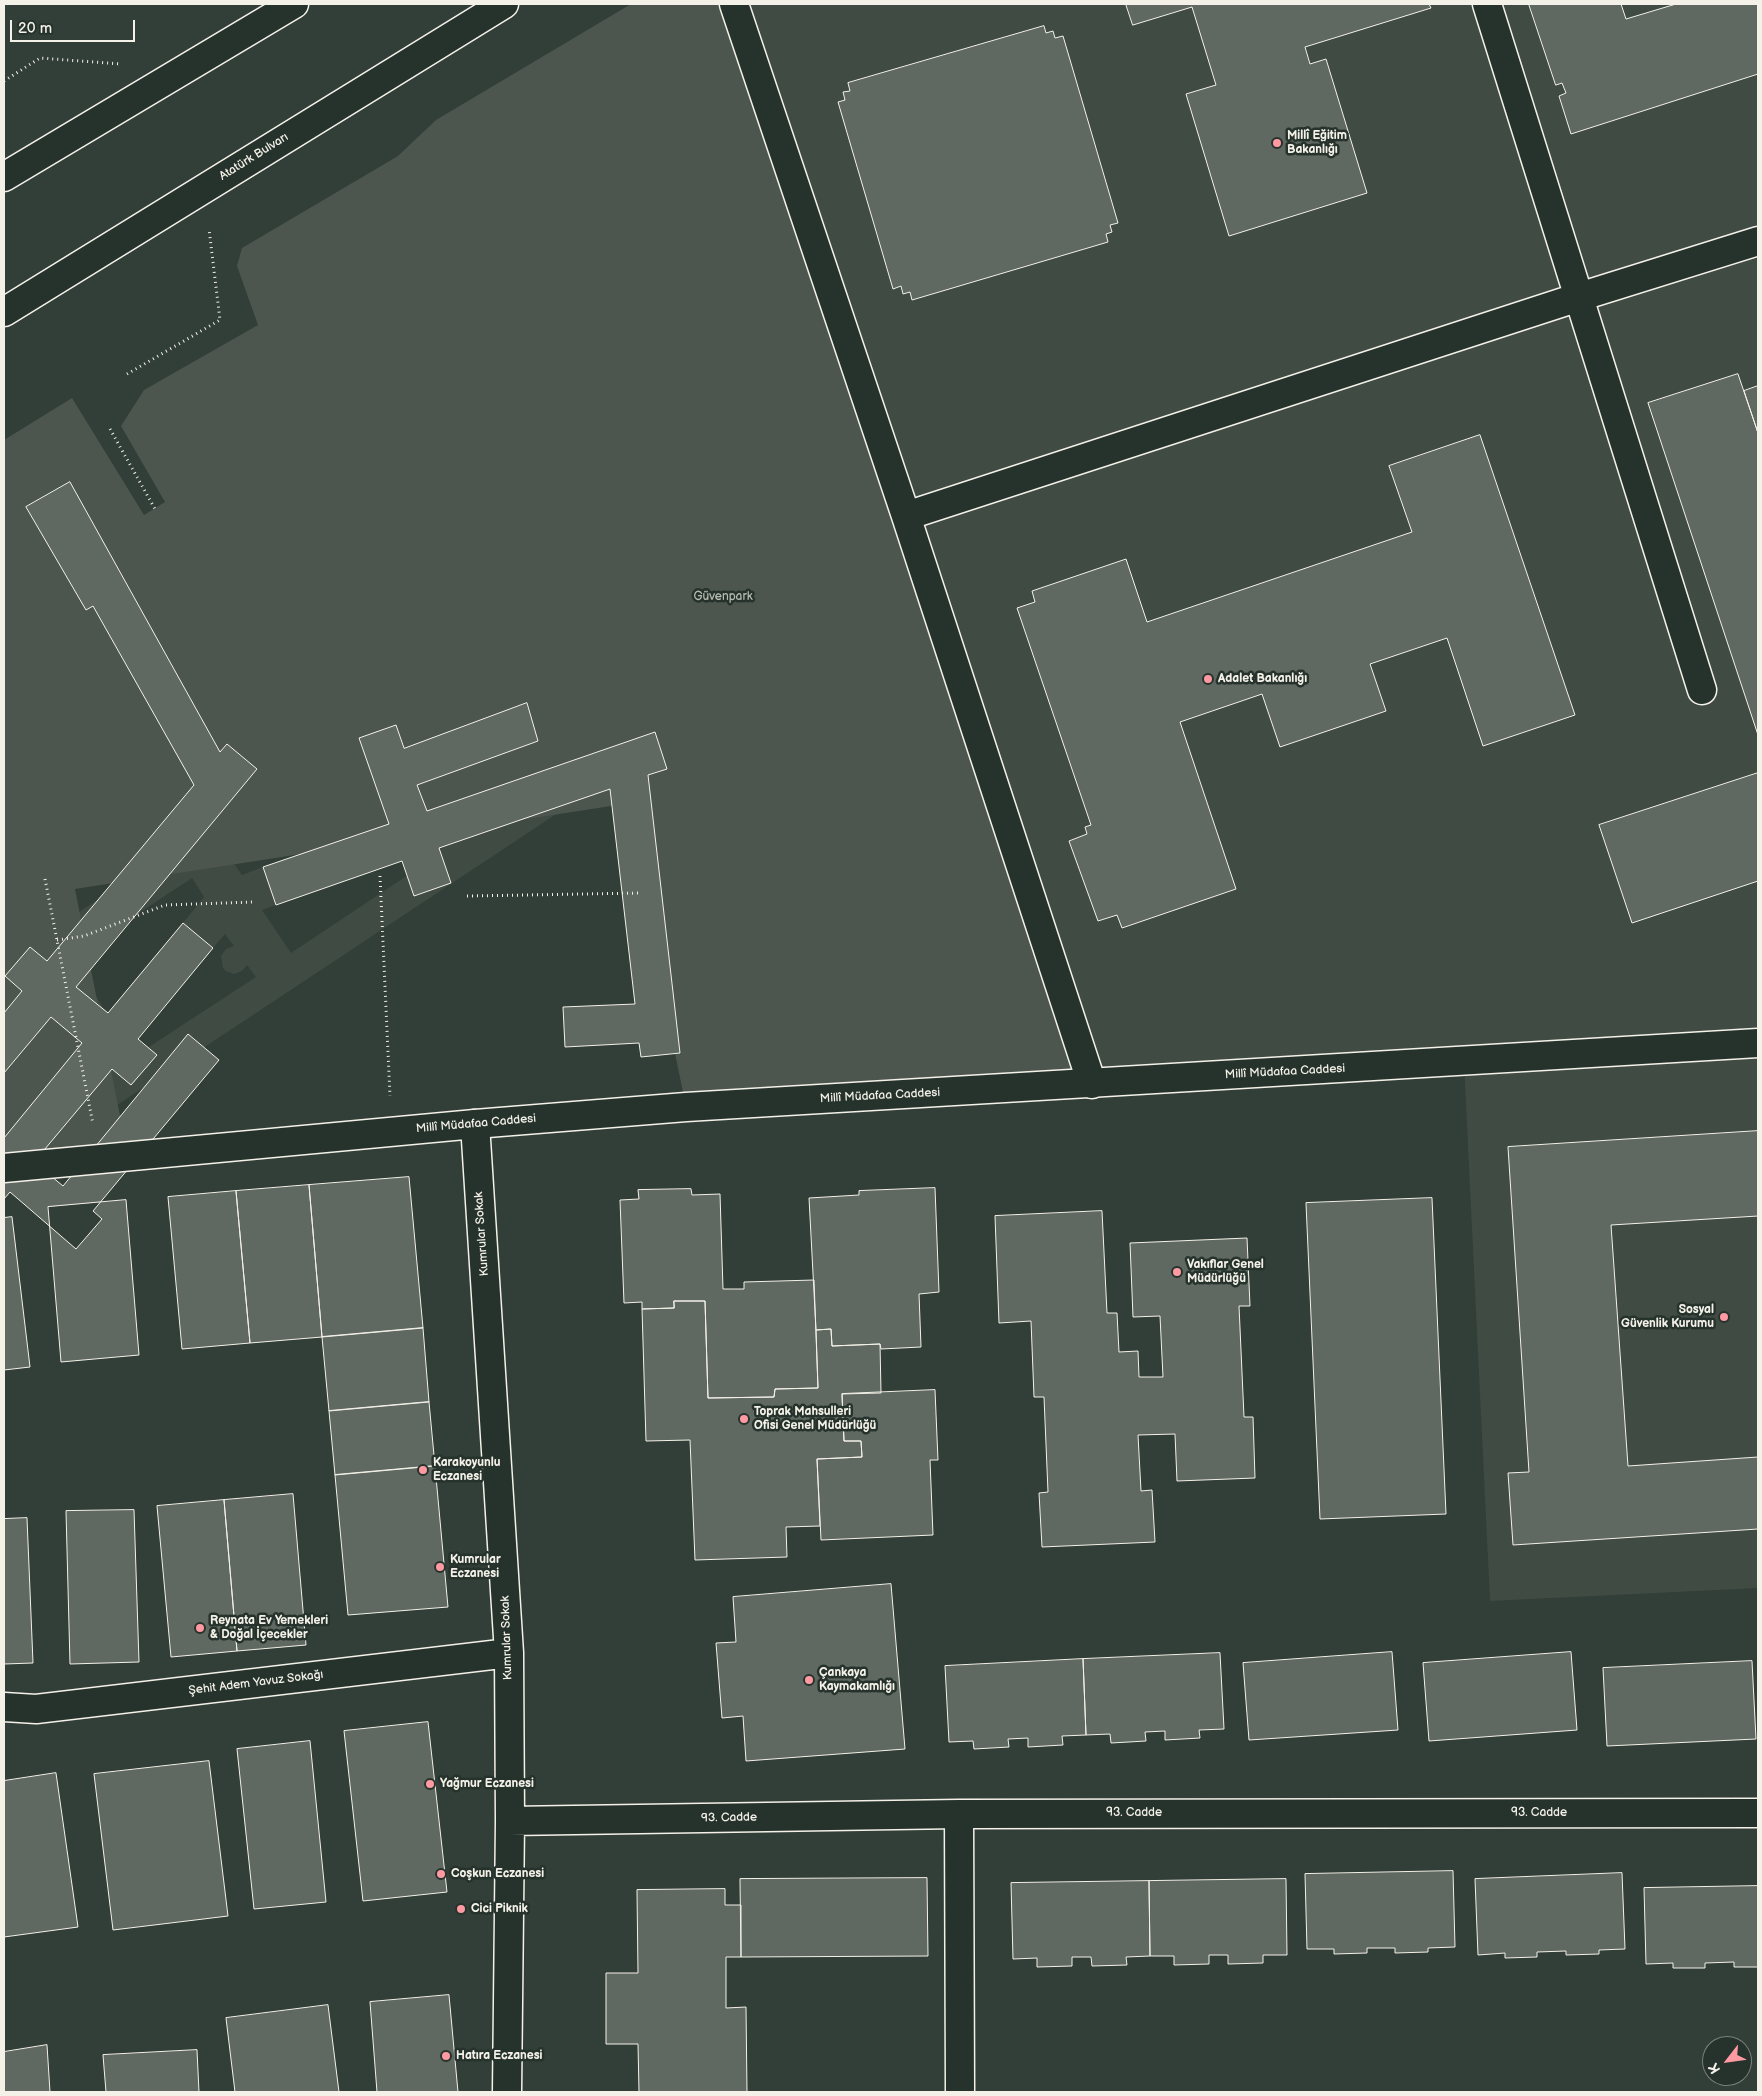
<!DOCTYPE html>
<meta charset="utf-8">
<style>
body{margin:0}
#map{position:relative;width:1762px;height:2096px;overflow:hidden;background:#323e38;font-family:"Balsamiq Sans",sans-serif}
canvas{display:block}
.frame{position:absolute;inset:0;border:5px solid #f4f1e8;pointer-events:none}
.north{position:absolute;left:1702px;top:2036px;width:50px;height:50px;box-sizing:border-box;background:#26332d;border:1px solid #787f78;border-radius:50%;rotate:240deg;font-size:14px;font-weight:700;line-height:20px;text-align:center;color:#f4f1e8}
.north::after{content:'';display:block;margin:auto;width:18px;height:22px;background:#ff9aa2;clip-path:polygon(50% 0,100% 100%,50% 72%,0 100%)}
.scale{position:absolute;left:10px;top:20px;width:125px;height:22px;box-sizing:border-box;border:2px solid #f4f1e8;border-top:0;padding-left:6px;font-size:15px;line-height:18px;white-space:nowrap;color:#f4f1e8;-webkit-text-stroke:4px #26332d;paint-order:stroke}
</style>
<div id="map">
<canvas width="1762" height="2096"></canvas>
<div class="frame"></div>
<div class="north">K</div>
<div class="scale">20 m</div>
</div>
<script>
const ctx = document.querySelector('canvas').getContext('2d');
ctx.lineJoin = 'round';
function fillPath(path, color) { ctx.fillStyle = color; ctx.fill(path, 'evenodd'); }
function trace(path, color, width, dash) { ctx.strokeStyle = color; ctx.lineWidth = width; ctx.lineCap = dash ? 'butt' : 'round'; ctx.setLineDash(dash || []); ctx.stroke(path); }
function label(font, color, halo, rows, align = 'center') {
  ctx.font = font + ' "Balsamiq Sans",sans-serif'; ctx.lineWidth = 5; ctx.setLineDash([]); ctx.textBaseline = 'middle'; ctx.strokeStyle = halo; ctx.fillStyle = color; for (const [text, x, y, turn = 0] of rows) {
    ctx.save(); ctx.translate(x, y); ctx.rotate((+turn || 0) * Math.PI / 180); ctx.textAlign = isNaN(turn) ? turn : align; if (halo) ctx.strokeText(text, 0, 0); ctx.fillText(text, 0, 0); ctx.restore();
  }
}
const built = new Path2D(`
 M734 4H1758V1588L1490 1601 1464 1062 1092 1084Z
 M561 591 580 620 554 638 618 736 648 717 665 742 4 1180V1142L99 1080 36 984 4 1004V962ZM521 662 543 697 527 703 538 741 564 732 583 760 463 839 398 742ZM362 766 426 863 291 953 262 910 276 905 263 867 242 875 228 855ZM192 878 204 897 183 923 213 948 225 934 234 946 226 949 221 956 223 968 226 971 234 974 242 971 247 965 256 977 135 1056 71 958Z`);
const green = new Path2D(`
 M631 4H734L1092 1084 686 1107 624 804 75 889 128 1156 4 1168V440L72 398 144 515 165 502 121 426 144 390 258 325 237 266 242 248 398 156 436 120Z`);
const building = new Path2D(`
 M1126 4H1429L1431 8 1305 47 1310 64 1326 59 1367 193 1229 236 1186 94 1216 85 1192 7 1133 25Z
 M1529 4H1621L1626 19 1676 4H1758V74L1571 134 1559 96 1566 93 1562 83 1556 85Z
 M1044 26 1046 33 1053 31 1055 38 1063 36 1118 223 1110 225 1112 232 1106 234 1108 242 912 300 910 292 903 294 901 286 893 289 838 102 845 100 843 92 850 91 848 83Z
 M1738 374 1758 433V735L1648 403Z
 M1758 386V433L1744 391Z
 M1480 435 1575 715 1483 746 1447 638 1370 664 1386 711 1280 747 1262 694 1180 722 1236 889 1122 928 1117 915 1098 921 1069 841 1087 834 1085 827 1091 825 1017 608 1035 602 1032 591 1126 559 1147 622 1412 532 1389 466Z
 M70 482 220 752 227 744 257 769 76 987 108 1013 183 923 213 948 138 1039 157 1055 131 1085 112 1069 34 1162 63 1186 188 1034 219 1060 93 1211 102 1219 76 1249 10 1192 4 1199V1138L82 1043 51 1017 4 1073V1013L22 991 5 976 30 947 47 961 194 785 93 606 86 610 26 507Z
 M527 703 538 741 417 785 427 811 655 732 667 769 648 775 680 1053 641 1057 639 1043 565 1047 563 1007 635 1004 610 789 439 848 451 883 414 896 402 861 276 905 263 867 389 824 359 738 396 725 404 748Z
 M1758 773V881L1632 923 1599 825Z
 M1758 1131V1216L1611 1225 1628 1466 1758 1457V1529L1513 1545 1508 1473 1529 1472 1508 1147Z
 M409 1177 423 1328 322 1337 309 1185Z
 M309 1185 322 1337 250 1343 236 1191Z
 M935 1188 939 1292 919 1294 921 1347 881 1349 880 1344 832 1346 831 1329 816 1330 809 1198 859 1195V1191Z
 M691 1189 692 1195 720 1194 723 1289H744V1282L814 1280 818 1388 775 1389 774 1397 708 1398 705 1301H674V1308L642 1309V1302L624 1303 620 1200 639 1199 638 1190Z
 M236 1191 250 1343 182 1349 168 1197Z
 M1432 1198 1446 1514 1320 1519 1306 1203Z
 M126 1200 139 1355 61 1362 48 1207Z
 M1102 1211 1107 1313H1117L1119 1352 1138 1351 1139 1377H1163L1160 1316 1133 1317 1130 1243 1247 1238 1250 1306H1239L1244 1417H1253L1255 1478 1177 1481 1175 1434 1138 1435 1141 1491 1152 1490 1155 1542 1042 1547 1039 1493 1048 1492 1044 1397H1034L1031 1321 999 1323 995 1216Z
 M12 1217 30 1367 4 1370V1218Z
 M674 1301H705L708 1398 774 1397 775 1389 818 1388 816 1330 831 1329 832 1346 880 1344 881 1393 842 1394 844 1441H861L862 1457 817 1459 820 1526 786 1527 787 1557 695 1560 690 1440 646 1441 642 1309 674 1308Z
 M423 1328 429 1402 329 1411 322 1337Z
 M935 1390 938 1460H930L933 1535 821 1540 817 1459 862 1457 861 1441H844L842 1394Z
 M429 1402 435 1466 335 1475 329 1411Z
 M435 1466 448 1607 348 1615 335 1475Z
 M293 1494 306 1645 237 1651 224 1500Z
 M224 1500 237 1651 171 1657 157 1506Z
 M134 1510 139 1662 70 1664 66 1511Z
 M27 1518 33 1663 4 1664V1519Z
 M891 1584 905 1749 746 1761 743 1716 722 1718 716 1643 736 1642 733 1597Z
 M1392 1652 1398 1730 1249 1740 1243 1663Z
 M1571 1652 1577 1730 1429 1741 1423 1663Z
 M1220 1653 1224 1729 1199 1730 1200 1738 1165 1740V1731L1145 1732 1146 1741 1111 1743 1110 1734 1086 1735 1083 1659Z
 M1083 1659 1086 1735 1062 1736 1063 1745 1028 1747V1738L1008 1739 1009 1747 974 1749 973 1741 949 1742 945 1666Z
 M1752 1661 1756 1739 1607 1746 1603 1668Z
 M428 1722 447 1892 363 1901 344 1731Z
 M310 1741 326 1902 254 1909 237 1749Z
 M209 1761 228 1916 113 1930 94 1774Z
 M56 1773 78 1927 4 1937V1781Z
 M1453 1871 1455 1947 1428 1948V1952L1395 1953V1948H1367V1953L1334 1954V1949H1307L1305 1874Z
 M1622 1873 1625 1949 1599 1950V1954L1566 1955V1951L1537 1952V1957L1505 1958V1953L1478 1955 1475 1879Z
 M927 1878 928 1956 741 1957 740 1879Z
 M1286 1879 1287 1955H1263V1963L1228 1964V1955H1209V1964L1174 1965V1956H1150L1149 1881Z
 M1149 1881 1150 1956 1126 1957 1127 1965 1092 1966 1091 1957H1072V1966L1037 1967V1958L1013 1959 1011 1883Z
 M1758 1886V1967H1734V1962L1705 1963V1968H1673V1963L1646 1964 1644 1888Z
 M725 1889V1905H741V1957H726V2008L746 2007 747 2092H639L638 2044H606V1973H638L637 1890Z
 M449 1995 458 2092H377L370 2002Z
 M328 2005 339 2092H235L226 2018Z
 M47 2045 50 2092H4V2052Z
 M197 2050 199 2092H106L103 2055Z`);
const path = new Path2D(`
 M4 81 40 58 121 64
 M127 374 220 320 209 229
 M110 429 155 509
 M380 876 390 1096
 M45 879 93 1124
 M467 896 642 893
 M57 940 84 936 165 905 254 902`);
const minor = new Path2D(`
 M734 4 906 516 1092 1084
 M1487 4 1702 690
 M906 516 1579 297 1758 241
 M4 1168 475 1124 509 1653 510 1821 507 2092
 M4 1707 36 1709 509 1653
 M959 1814 960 2092
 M510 1821 959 1814 1758 1813`);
const major = new Path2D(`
 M4 177 294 4
 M4 312 504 4
 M475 1124 686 1107 1758 1043`);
const markers = [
 [1277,143,5,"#ff9aa2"],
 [1208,679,5,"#ff9aa2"],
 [1177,1272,5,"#ff9aa2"],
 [1724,1317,5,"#ff9aa2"],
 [744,1419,5,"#ff9aa2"],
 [423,1470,5,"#ff9aa2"],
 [440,1567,5,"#ff9aa2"],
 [200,1628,5,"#ff9aa2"],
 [809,1680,5,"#ff9aa2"],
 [430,1784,5,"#ff9aa2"],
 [441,1874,5,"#ff9aa2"],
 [461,1909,5,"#ff9aa2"],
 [446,2056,5,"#ff9aa2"]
];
const poiNames = [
 ["Millî Eğitim",1287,136],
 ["Bakanlığı",1287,150],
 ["Adalet Bakanlığı",1218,679],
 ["Vakıflar Genel",1187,1265],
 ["Müdürlüğü",1187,1279],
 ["Sosyal",1714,1310,"right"],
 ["Güvenlik Kurumu",1714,1324,"right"],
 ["Toprak Mahsulleri",754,1412],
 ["Ofisi Genel Müdürlüğü",754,1426],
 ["Karakoyunlu",433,1463],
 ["Eczanesi",433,1477],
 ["Kumrular",450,1560],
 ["Eczanesi",450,1574],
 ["Reynata Ev Yemekleri",210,1621],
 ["& Doğal İçecekler",210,1635],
 ["Çankaya",819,1673],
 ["Kaymakamlığı",819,1687],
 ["Yağmur Eczanesi",440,1784],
 ["Coşkun Eczanesi",451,1874],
 ["Cici Piknik",471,1909],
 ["Hatıra Eczanesi",456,2056]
];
const streetNames = [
 ["Atatürk Bulvarı",254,157,-32],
 ["Millî Müdafaa Caddesi",1285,1072,-3],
 ["Millî Müdafaa Caddesi",880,1096,-3],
 ["Millî Müdafaa Caddesi",476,1124,-5],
 ["Kumrular Sokak",482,1234,-94],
 ["Kumrular Sokak",507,1638,-92],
 ["Şehit Adem Yavuz Sokağı",256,1683,-7],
 ["93. Cadde",1134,1813],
 ["93. Cadde",1539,1813],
 ["93. Cadde",729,1818,-1]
];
const parkNames = [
 ["Güvenpark",723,597]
];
fillPath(built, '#404b44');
fillPath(green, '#4c564f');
fillPath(building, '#5f6861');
trace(building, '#f4f1e8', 1);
trace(minor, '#f4f1e8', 31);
trace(major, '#f4f1e8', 31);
trace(path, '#f4f1e8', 3, [1, 4]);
trace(minor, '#26332d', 28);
trace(major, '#26332d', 28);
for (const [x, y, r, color] of markers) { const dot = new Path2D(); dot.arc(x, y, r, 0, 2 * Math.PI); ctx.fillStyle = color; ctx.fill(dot); trace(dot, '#26332d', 2); }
label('bold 12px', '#f4f1e8', '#26332d', poiNames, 'left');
label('12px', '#f4f1e8', '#26332d', streetNames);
label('12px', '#b9bbb2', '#26332d', parkNames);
</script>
